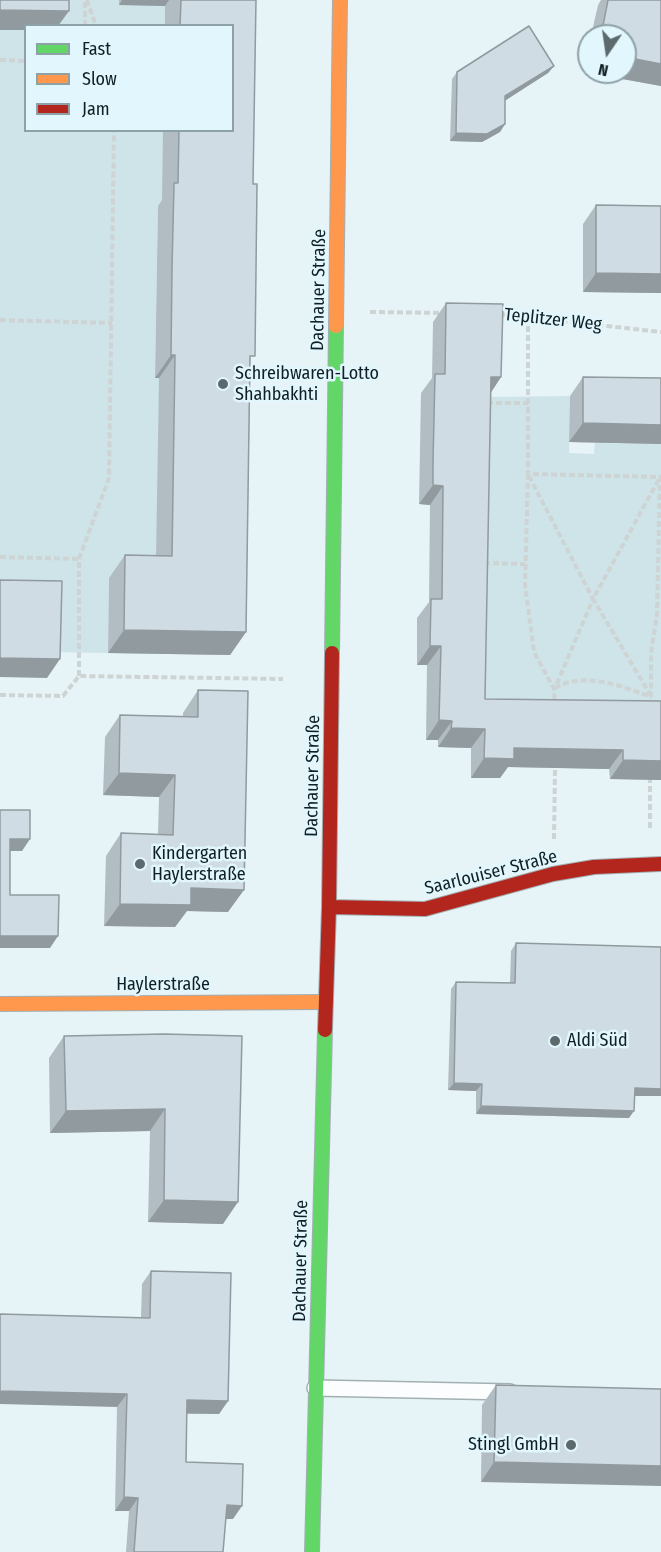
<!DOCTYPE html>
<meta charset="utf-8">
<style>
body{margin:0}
#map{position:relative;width:661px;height:1552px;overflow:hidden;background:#e7f4f7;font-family:"Fira Sans Condensed",sans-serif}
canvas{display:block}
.legend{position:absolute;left:24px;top:24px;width:210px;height:108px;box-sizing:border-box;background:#e1f7fd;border:2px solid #8ea1a6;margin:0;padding:8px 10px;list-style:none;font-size:18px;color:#111f23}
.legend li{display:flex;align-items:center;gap:12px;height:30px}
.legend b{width:30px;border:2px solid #8ea1a6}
.north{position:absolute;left:577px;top:24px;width:60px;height:60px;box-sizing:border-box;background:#e1f7fd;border:2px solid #8ea1a6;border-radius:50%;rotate:193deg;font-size:16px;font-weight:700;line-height:24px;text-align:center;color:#111f23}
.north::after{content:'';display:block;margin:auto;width:21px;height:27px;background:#5c6a6d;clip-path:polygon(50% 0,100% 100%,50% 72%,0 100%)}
</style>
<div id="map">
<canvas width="661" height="1552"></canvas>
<ul class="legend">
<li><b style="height:8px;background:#63d668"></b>Fast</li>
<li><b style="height:8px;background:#ff974d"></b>Slow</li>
<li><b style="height:8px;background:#b3261e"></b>Jam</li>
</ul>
<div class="north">N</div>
</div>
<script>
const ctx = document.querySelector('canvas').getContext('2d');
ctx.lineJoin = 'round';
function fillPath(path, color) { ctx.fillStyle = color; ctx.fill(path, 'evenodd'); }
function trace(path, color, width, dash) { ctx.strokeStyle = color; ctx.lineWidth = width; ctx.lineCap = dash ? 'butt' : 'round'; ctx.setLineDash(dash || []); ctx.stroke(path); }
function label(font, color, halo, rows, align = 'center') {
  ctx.font = font + ' "Fira Sans Condensed",sans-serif'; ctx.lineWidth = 5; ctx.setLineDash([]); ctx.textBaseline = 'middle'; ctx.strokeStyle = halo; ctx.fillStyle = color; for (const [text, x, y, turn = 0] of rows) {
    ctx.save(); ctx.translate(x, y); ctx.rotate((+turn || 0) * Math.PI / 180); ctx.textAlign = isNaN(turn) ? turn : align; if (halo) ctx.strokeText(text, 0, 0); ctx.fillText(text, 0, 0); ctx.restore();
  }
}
const green = new Path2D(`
 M55 0H119V5L165 6V25L55 26Z
 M0 30H25L26 130 163 131 168 206H158L155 378H165L159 398 156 578H109L108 653 48 652 0 599Z
 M570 396 569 453 594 454 595 443 661 444V731L472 718 488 397Z`);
const path = new Path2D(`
 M87 0 96 26
 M85 26V0
 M0 60 26 61
 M370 312 444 313
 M499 314 661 332
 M528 317V474L660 477 657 614 651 653V705
 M0 320 112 323
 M487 403H528
 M528 474 525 585 534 652 554 689 555 705
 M529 476 593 599 555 688
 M0 557 79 559
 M484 563 525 564
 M79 676V559L109 478 114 130
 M555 688C584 671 622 686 651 697
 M0 695 63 696 79 676 283 679
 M651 696 593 599 659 479
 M650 777V829
 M554 839 555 768`);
const lane = new Path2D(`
 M315 1388 510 1392`);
const fast = new Path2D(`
 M332 653 336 326
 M312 1552 325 1030`);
const slow = new Path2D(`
 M336 326 340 0
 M0 1004 326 1002`);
const jam = new Path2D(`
 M329 907 425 909 553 874 594 867 661 864
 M325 1030 329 907 332 653`);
const wall = new Path2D(`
 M119 0H256L246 632 230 655 108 653 109 578 125 555 156 556 159 378H155L158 206 162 200 163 130H232V26H165V6L119 5Z
 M601 0H661V86L584 72 589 46V72L625 36H591L598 5Z
 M554 66 548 73 505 100V124L500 132 482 142 450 141 452 79 457 72Z
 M596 205 661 206V293L583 292V224Z
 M446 303 501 377 491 392 485 699 661 701V780L610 779 609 769 508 767 500 778H471V748L438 747V740H426L427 665H417V618L429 602 430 505 419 504 421 393 432 378 433 322Z
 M583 377 661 378V444L569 442 570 396Z
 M198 690 228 912 187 911 175 927 104 926 106 856 121 833 158 834 159 797 103 795 105 737 120 715 183 716V713Z
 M516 943 661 947V1096H635L629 1118 476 1114V1091L448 1090 451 989 456 982 510 983 511 951Z
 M164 1034 223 1224 148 1222 150 1131 50 1133 49 1058 64 1036Z
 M151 1271 228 1401 219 1414H187L186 1462 233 1519H225L223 1552H126L129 1511H115L117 1407 141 1318 142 1284Z
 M496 1385 661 1389 481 1482 482 1405Z`);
const shadedWall = new Path2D(`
 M122 0H169L165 6 119 5Z
 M0 10 69 11 58 26H26V30H0Z
 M625 57 661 64V86L584 72 589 64V72H625Z
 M554 66 548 73 500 104 505 96Z
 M505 124 500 132 482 142 450 141 456 133Z
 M596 273 661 274V293L583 292Z
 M171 355H175L159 378H155Z
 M491 377H501L488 397Z
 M583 423 661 425V444L569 442Z
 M433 485 443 486 430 505 419 504Z
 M124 630 246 632 230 655 108 653Z
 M430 646H441L427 665H417Z
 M0 658 60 659 47 678 0 677Z
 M439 720 452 721 438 740H426Z
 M451 728 485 729 471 748 438 747Z
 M514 748 623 750 609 769 508 767 500 778H471L484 758Z
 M623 760 661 761V780L610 779Z
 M119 773 175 775 159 797 103 795Z
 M10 839H30L22 851H2Z
 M191 888 244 890 228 912 187 911 175 927 104 926 120 904Z
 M0 936H58L50 948H0Z
 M454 1083 482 1084 476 1091 448 1090Z
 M635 1088 661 1089V1096H630Z
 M481 1106 634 1111 629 1118 476 1114Z
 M165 1109 150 1131 50 1133 66 1111Z
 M164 1200 238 1202 223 1224 148 1222Z
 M0 1391 127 1394 117 1407 0 1404Z
 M187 1400 228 1401 219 1414 178 1413Z
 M494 1462 661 1466V1486L481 1482Z
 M124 1497 138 1498 129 1511H115Z
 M227 1505 242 1506 233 1519H217Z`);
const building = new Path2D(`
 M0 0H69V11L0 10Z
 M181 0H256L253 184H257L255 356H250L246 632 124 630 125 555 172 556 175 355H171L172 269 174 183H178L179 130H232V26H180Z
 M608 0H661V64L625 57V36H601Z
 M529 26 554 66 505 96V124L487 134 456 133 457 72Z
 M596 205 661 206V274L596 273Z
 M446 303 503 304 501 377H491L485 699 661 701V761L623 760V750L514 748V759L484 758 485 729 451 728 452 721 439 720 441 646H430L431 599H442L443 486 433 485V462L435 374H445Z
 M583 377 661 378V425L583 423Z
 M0 580 62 581 60 659 0 658Z
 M198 690 248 691 244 890 191 888V905L120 904 121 833 173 835 175 775 119 773 120 715 198 717Z
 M0 810H30V839H10V895H59L58 936H0Z
 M516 943 661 947V1089L635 1088 634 1111 481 1106 482 1084 454 1083 456 982 515 983Z
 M164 1034 242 1036 238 1202 164 1200 165 1109 66 1111 64 1036Z
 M151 1271 231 1273 228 1401 187 1400 186 1462 243 1464 242 1506 227 1505 223 1552H134L138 1498 124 1497 127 1394 0 1391V1314L150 1318Z
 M496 1385 661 1389V1466L494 1462Z`);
const markers = [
 [223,384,6,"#5c6a6d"],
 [140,864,6,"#5c6a6d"],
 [555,1041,6,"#5c6a6d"],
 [571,1445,6,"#5c6a6d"]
];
const streetNames = [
 ["Dachauer Straße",319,290,-89],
 ["Teplitzer Weg",553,320,6],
 ["Dachauer Straße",313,776,-89],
 ["Saarlouiser Straße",491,873,-14],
 ["Haylerstraße",163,985],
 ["Dachauer Straße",301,1261,-89]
];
const poiNames = [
 ["Schreibwaren-Lotto",235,374],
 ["Shahbakhti",235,395],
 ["Kindergarten",152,854],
 ["Haylerstraße",152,875],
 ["Aldi Süd",567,1041],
 ["Stingl GmbH",559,1445,"right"]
];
fillPath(green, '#cee4e9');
trace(lane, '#a3b0b3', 18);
trace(fast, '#a3b0b3', 16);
trace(slow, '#a3b0b3', 16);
trace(jam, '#a3b0b3', 16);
trace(path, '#ced3d4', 4, [6, 3]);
trace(lane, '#fbfdfe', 15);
trace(fast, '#63d668', 14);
trace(slow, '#ff974d', 14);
trace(jam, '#b3261e', 14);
fillPath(wall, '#b2bdc3');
fillPath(shadedWall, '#919a9f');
fillPath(building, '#cfdce3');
trace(building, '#919a9f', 1.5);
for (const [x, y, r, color] of markers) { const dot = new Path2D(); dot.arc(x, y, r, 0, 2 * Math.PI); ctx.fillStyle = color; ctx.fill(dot); trace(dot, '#e1f7fd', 2); }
label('18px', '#111f23', '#e1f7fd', streetNames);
label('18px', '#111f23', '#e1f7fd', poiNames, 'left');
</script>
